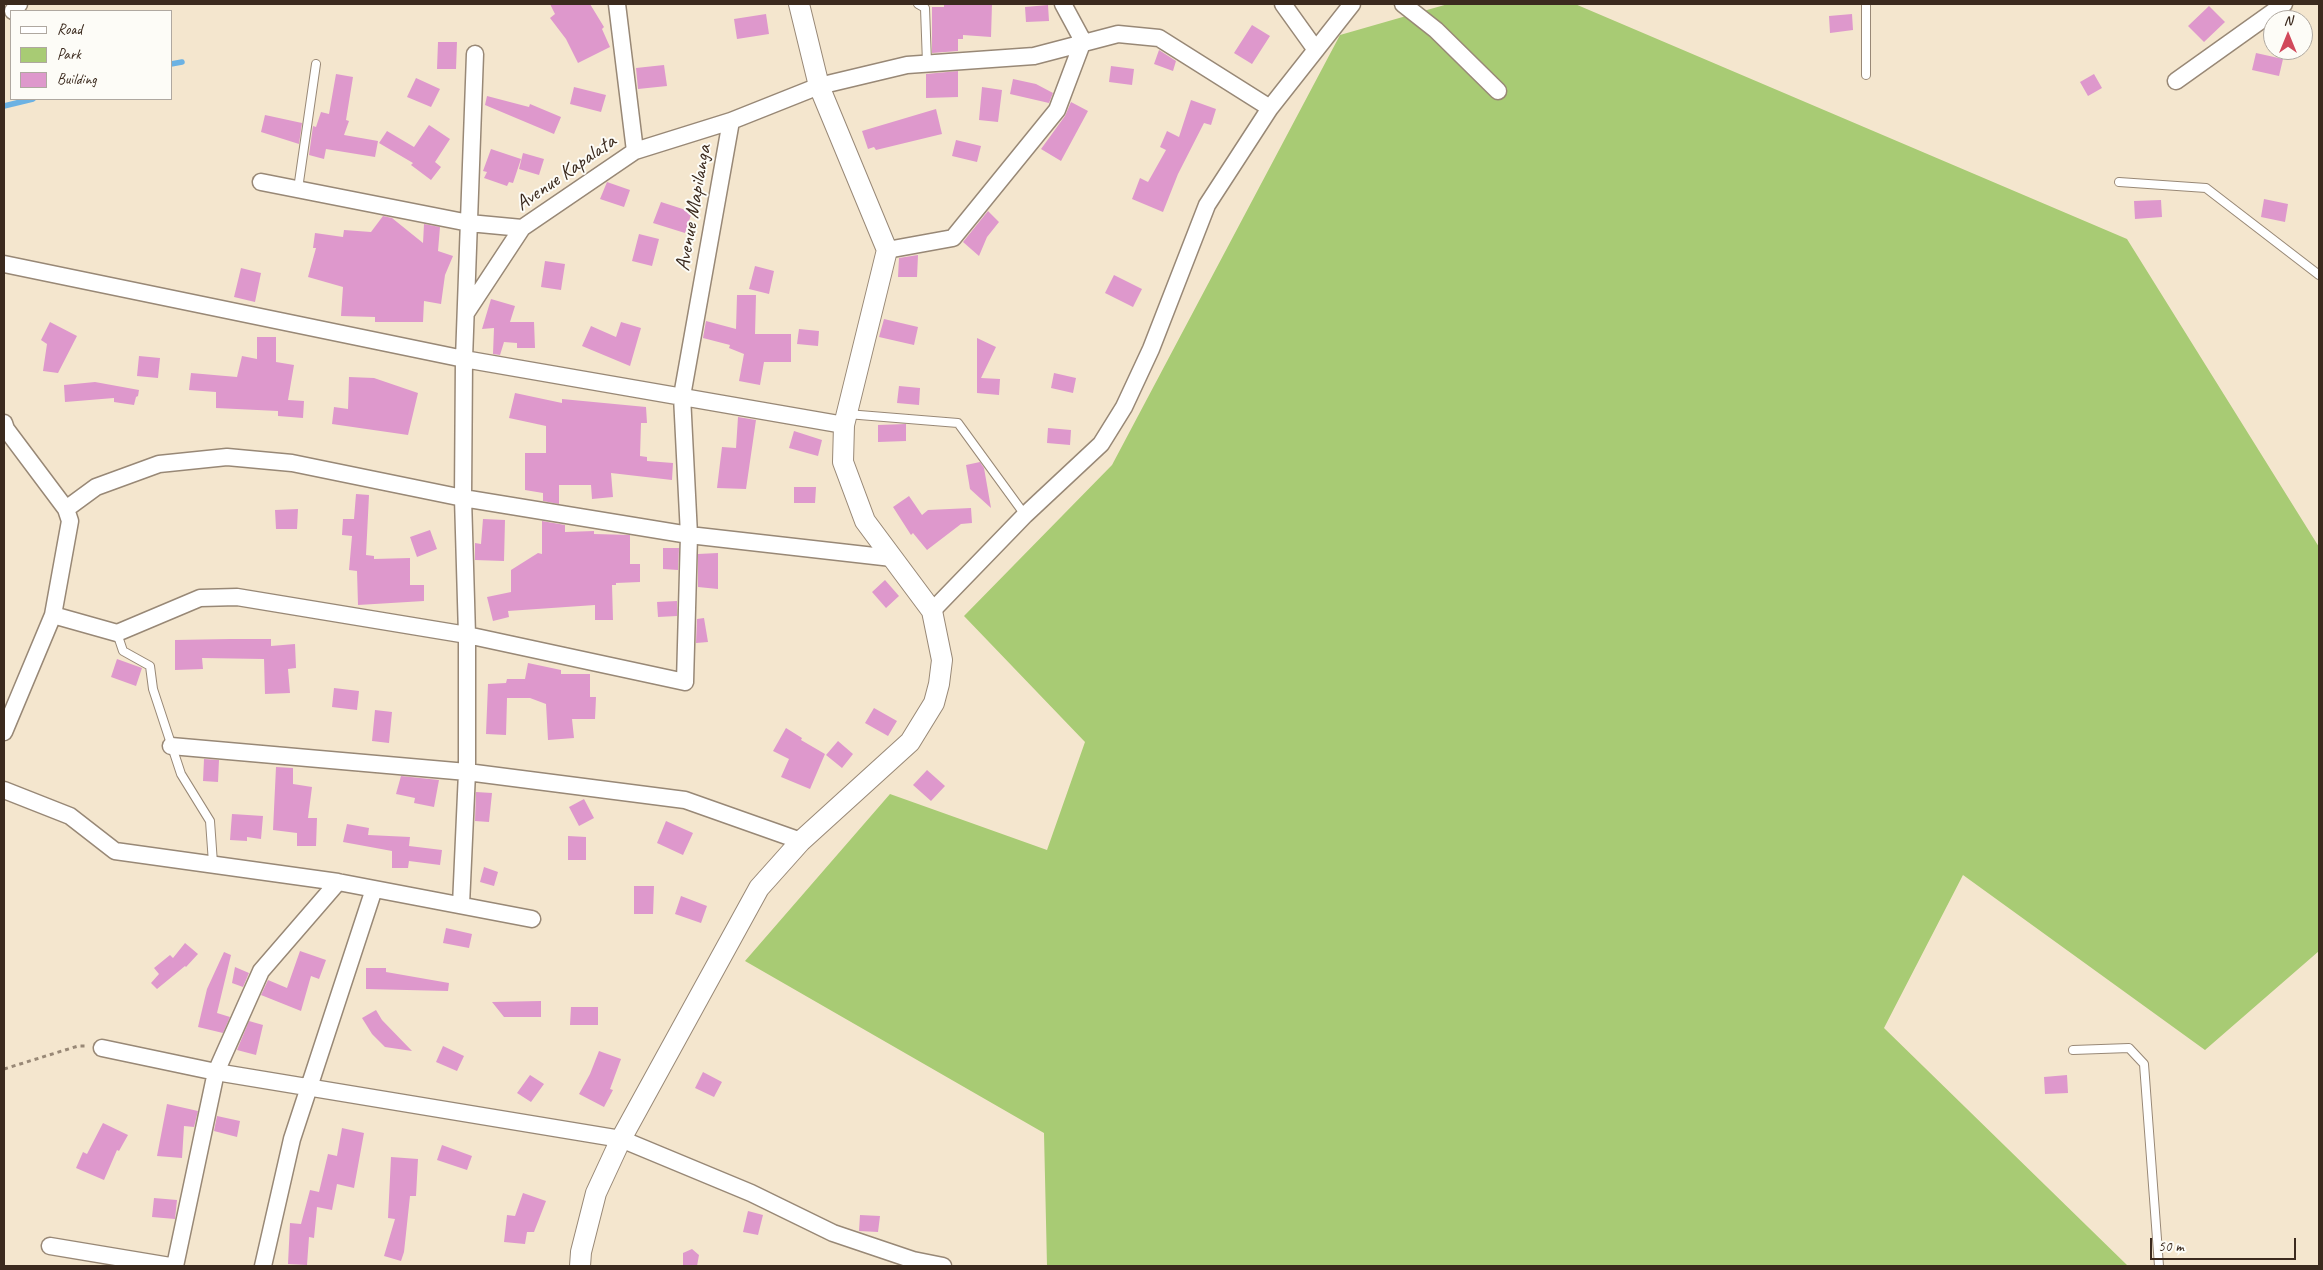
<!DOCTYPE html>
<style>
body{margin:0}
#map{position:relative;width:2323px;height:1270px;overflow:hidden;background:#f4e6ce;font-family:Caveat,sans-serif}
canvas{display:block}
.frame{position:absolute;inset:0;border:5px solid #3b2a1e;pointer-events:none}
.legend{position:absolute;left:10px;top:10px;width:162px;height:90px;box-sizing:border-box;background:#fdfcf7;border:1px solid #afa8a0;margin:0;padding:6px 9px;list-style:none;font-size:15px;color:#3b2a1e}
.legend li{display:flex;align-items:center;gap:10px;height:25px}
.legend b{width:25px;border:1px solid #afa8a0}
.north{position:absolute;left:2263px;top:10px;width:50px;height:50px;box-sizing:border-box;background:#fdfcf7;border:1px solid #afa8a0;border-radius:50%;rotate:0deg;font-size:14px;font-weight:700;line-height:20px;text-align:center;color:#3b2a1e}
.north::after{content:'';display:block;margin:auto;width:18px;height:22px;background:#d1495b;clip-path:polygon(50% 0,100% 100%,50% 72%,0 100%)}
.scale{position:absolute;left:2150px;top:1238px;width:146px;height:22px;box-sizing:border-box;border:2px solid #3b2a1e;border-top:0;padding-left:6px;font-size:15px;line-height:18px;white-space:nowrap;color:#3b2a1e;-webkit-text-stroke:4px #fdfcf7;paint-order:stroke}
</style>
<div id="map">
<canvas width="2323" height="1270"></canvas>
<div class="frame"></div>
<ul class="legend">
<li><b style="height:6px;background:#fff"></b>Road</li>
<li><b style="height:14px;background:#a8cb74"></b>Park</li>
<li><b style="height:14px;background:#de98cc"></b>Building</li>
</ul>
<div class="north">N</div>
<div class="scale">50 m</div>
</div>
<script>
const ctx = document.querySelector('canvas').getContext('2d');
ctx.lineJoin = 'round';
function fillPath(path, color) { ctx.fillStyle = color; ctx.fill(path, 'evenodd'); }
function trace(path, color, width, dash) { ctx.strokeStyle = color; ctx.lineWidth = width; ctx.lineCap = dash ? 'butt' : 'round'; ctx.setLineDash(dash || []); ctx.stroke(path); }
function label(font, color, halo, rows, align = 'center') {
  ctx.font = font + ' Caveat,sans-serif'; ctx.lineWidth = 4; ctx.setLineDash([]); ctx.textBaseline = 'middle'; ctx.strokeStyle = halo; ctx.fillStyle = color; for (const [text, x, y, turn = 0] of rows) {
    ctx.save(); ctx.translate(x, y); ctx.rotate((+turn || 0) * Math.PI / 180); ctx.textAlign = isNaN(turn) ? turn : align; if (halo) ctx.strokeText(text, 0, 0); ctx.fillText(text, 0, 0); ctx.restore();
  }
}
const green = new Path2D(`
 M1448 4H1575L2127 239 2319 547V951L2205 1050 1963 875 1884 1028 2128 1266H1047L1044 1133 745 961 890 794 1047 850 1085 742 964 616 1112 465 1340 35Z`);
const stream = new Path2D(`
 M171 64 182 62
 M4 106 33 99`);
const building = new Path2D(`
 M550 4H590L604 27 602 29 610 47 578 63 566 39 550 18 555 14Z
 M944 4H992L991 37 963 35V39H958V51L932 53V7H944Z
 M1048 5 1049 21 1026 22 1025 7Z
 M2209 6 2225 22 2204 42 2188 26Z
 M766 14 769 34 737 39 734 19Z
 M1852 14 1853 30 1830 33 1829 16Z
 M1252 25 1270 36 1252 64 1234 53Z
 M438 42H457L456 69H437Z
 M1159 50 1176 61 1173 71 1154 64Z
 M2256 53 2283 59 2279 76 2252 70Z
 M664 65 667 86 638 89 636 68Z
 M1111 66 1134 69 1132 85 1109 82Z
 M958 71V97L926 98V74Z
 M336 74 353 77 346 120 349 121 344 135 378 141 375 157 326 149 324 159 309 155 313 126 316 127 321 112 329 114Z
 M2094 74 2102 88 2088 96 2080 82Z
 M416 78 440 89 431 107 407 97Z
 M1013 79 1036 84 1053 93 1049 103 1010 94Z
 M574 87 606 95 601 112 570 104Z
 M982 87 1002 90 998 122 979 120Z
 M487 96 529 107 530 104 561 117 554 134 485 105Z
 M1191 100 1216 109 1211 125 1204 123 1178 174 1163 212 1132 199 1140 178 1148 182 1166 150 1160 147 1167 131 1179 137Z
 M1071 102 1088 111 1061 161 1041 149 1065 116Z
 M936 109 942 134 876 150 874 147 868 149 862 131Z
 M265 115 302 123 299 144 261 132Z
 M429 125 450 139 435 162 441 167 431 180 411 165 413 163 379 143 387 131 414 147Z
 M956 140 981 146 977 162 952 156Z
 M491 149 521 159 513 183 509 182 507 186 484 178 487 172 483 171Z
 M523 153 544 159 539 175 519 169Z
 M607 182 630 190 624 207 600 199Z
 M2264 199 2288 204 2285 222 2261 217Z
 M2161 200 2162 217 2135 219 2134 201Z
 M661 202 692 212 685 233 653 223Z
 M988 211 999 222 987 237 979 256 963 242Z
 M383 216 392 218 423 243 424 224 440 227 438 251 453 256 445 275 441 304 424 301 423 322H375V317L341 316 343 287 308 277 316 248H313L315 233 343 237 344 230 371 232Z
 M639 234 659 239 652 266 632 261Z
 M918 255 917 277H898L899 258Z
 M545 261 565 264 561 290 541 287Z
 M755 266 774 271 769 294 749 289Z
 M241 268 261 273 255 302 234 297Z
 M1114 275 1142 289 1133 307 1105 293Z
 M737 295H756L755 334H791V362H764L760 385 739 381 744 354 729 348 730 345 703 338 706 321 736 329Z
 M491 299 515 306 510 322H534L535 348H517V343L504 342 500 355 493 354 494 328 482 329Z
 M884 319 918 327 914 345 879 337Z
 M50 322 77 336 58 373 43 371 47 344 41 340Z
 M621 322 641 328 630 366 582 346 591 326 616 337Z
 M799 329 819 331 818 346 797 344Z
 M257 337H276V362L294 365 288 400 304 401 303 418 278 416V411L216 408V392L189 390 191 373 237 377 242 356 257 359Z
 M977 338 996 347 981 378 1000 379 999 395 977 393Z
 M139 356 160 358 158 378 137 376Z
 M1054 373 1076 378 1073 393 1051 388Z
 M349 377 374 378 418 393 408 435 332 424 334 407 348 409Z
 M95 382 139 390 138 396 136 397 134 405 114 402V398L65 402 64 385Z
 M899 386 920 388 919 405 897 403Z
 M515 393 562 403V399L646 407 647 423H641L640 456 647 457V461L673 463 672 480 611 473 613 497 592 499 591 485H559V504L543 501V493L525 490V453H546V426L509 418Z
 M738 417 756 420 746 489 717 488 722 447 736 448Z
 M906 424V441L878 442V425Z
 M1048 428 1071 430 1070 445 1047 443Z
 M794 431 822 440 818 456 789 448Z
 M980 462 984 468 991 508 970 489 966 465Z
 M794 487H816L815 503H794Z
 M356 494 369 495 366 555 374 556V559L410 558V585H424V601L358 605 357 571 349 570 352 536 342 535 343 519H354Z
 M909 496 922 515 928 510 971 508 972 523 961 524 927 550 913 533 911 535 893 507Z
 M298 509 297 529H276L275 510Z
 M483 519 505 520 504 561 475 560V543L481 544Z
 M542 521 565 525V532L594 531V534L630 535V564H640V582L616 583V585H612L613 620H595V605L508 611 509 617 493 621 487 597 511 592V570L538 553 542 554Z
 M430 530 437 549 417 557 410 537Z
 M663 548H679L678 570 663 569Z
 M718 553V589L698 587V554Z
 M885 580 899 596 886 608 872 592Z
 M677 601V616L658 617 657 602Z
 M704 618 708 642 696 643 697 619Z
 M230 639H271V646L295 644 296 668 288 669 290 693 265 694 264 659 202 658 203 669 175 670V640Z
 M117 659 142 668 136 686 111 677Z
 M528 663 561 670V674H590V697H596L595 719H572L574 738 548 740 546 704 530 698H507L506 735 486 734 488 684 506 683 507 679H525Z
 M334 688 359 691 357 710 332 707Z
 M874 708 897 721 888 736 865 723Z
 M375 710 392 712 389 743 372 741Z
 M786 728 802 738 801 740 825 754 810 789 781 777 789 759 773 751Z
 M838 741 853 754 842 768 826 755Z
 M204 759 219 760 218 782 203 781Z
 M276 767 293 768V784L312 787 308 818H317L316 846H297V833L273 830Z
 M927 770 945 786 931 801 913 785Z
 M401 776 439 780 434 807 414 803 415 798 396 794Z
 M476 792 492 793 489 822 475 821Z
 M584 799 594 818 579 826 569 807Z
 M232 814 263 816 261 839 247 837V841L230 840Z
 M666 821 693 833 683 855 657 843Z
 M347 824 369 828 368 835 410 837 409 846 442 850 440 865 409 861 408 868H392V851L343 842Z
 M568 836 586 837V860H568Z
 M484 867 498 872 494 886 480 882Z
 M634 886H654L653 914H634Z
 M681 896 707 906 701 923 675 914Z
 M446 928 472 934 469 948 443 943Z
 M185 943 198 954 186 967 185 966 157 989 151 983 159 974 154 968 170 955 173 958Z
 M300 951 326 960 319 979 311 976 301 1011 261 995 268 980 287 988Z
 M224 952 231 955 217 1013 230 1017 223 1033 198 1027 207 989Z
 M235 967 249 973 243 987 232 983Z
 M366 968H386V972L449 983 448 991 366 989Z
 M541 1001V1017H504L492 1002Z
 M571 1007H598V1025H570Z
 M376 1010 382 1020 412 1051 385 1047 372 1034 362 1018Z
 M249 1021 263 1025 256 1055 237 1050Z
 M443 1046 464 1056 457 1071 436 1062Z
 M599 1051 621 1059 610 1089 613 1090 604 1107 579 1094 590 1074Z
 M703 1072 722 1082 714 1097 695 1088Z
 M530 1075 544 1084 531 1102 517 1093Z
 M2067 1075 2068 1093 2045 1094 2044 1077Z
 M167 1104 198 1111 194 1127 184 1126 182 1158 157 1156Z
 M217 1116 240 1121 237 1137 214 1131Z
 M103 1123 128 1135 119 1151 117 1150 104 1180 76 1168 83 1152 87 1154Z
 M342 1128 364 1133 354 1188 337 1184 332 1210 317 1207 314 1238 309 1237 307 1265 288 1264 290 1223 301 1224 310 1190 319 1192 328 1154 337 1156Z
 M442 1145 472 1156 467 1170 437 1160Z
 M391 1157 418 1159 416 1196H410L404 1252 401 1261 384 1256 395 1219 388 1218Z
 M523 1193 546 1201 534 1232H527L525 1244 504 1242 507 1215 515 1216Z
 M154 1198 177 1200 175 1219 152 1217Z
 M748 1211 763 1215 758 1235 743 1232Z
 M860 1215 880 1216 878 1232 859 1231Z
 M692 1249 699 1255 697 1266H683V1253Z`);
const path = new Path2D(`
 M4 1069 78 1046H86`);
const service = new Path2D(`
 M918 4 925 8 927 63
 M1866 4V75
 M2119 182 2206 188 2319 275
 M298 189 316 64
 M847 414 958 423 1025 515
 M117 633 123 651 150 666 153 689 181 774 210 821 213 863
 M2073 1050 2129 1048 2144 1064 2159 1266`);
const minor = new Path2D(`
 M617 4 635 151
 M1283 4 1316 50
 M1403 4 1436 30 1498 91
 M13 11 19 4
 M2176 81 2284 4
 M261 182 469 223 522 228
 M887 250 953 238 1057 110 1083 41 1063 4
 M4 264 464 359 844 425
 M466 313 522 228 635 151 731 121
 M4 423 6 429 66 509 70 521 53 615 4 732
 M66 509 96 487 159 464 227 457 292 463 463 498 689 535 892 558
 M932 611 1025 515 1101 444 1124 407 1151 349 1207 205 1270 108 1352 4
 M53 615 117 633 200 598 237 597 467 635 685 682 689 535 682 396 731 121 819 86 907 65 1034 56 1118 34 1159 38 1270 108
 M171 746 467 772 685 800 801 841
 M4 790 70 816 115 851 338 882 532 919
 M461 905 467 772V635L463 498 464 359 475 54
 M102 1048 216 1072 621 1139 751 1193 833 1233 913 1260 943 1266
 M50 1246 170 1266
 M175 1266 216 1072 261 971 338 882
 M263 1266 292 1139 374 889`);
const tertiary = new Path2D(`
 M580 1266 581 1252 596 1193 621 1139 759 888 801 841 910 742 934 703 939 684 942 660 932 611 865 521 843 462 844 425 887 250 819 86 799 4`);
const streetNames = [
 ["Avenue Kapalata",566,173,-35],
 ["Avenue Mapilanga",694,208,-80]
];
fillPath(green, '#a8cb74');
trace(stream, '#6cb2e3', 5.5);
fillPath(building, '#de98cc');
trace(service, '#988876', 10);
trace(minor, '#988876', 19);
trace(tertiary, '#988876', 22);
trace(path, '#988876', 3, [4, 4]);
trace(service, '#fff', 8);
trace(minor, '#fff', 16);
trace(tertiary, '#fff', 20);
label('21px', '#3b2a1e', '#fdfcf7', streetNames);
</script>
